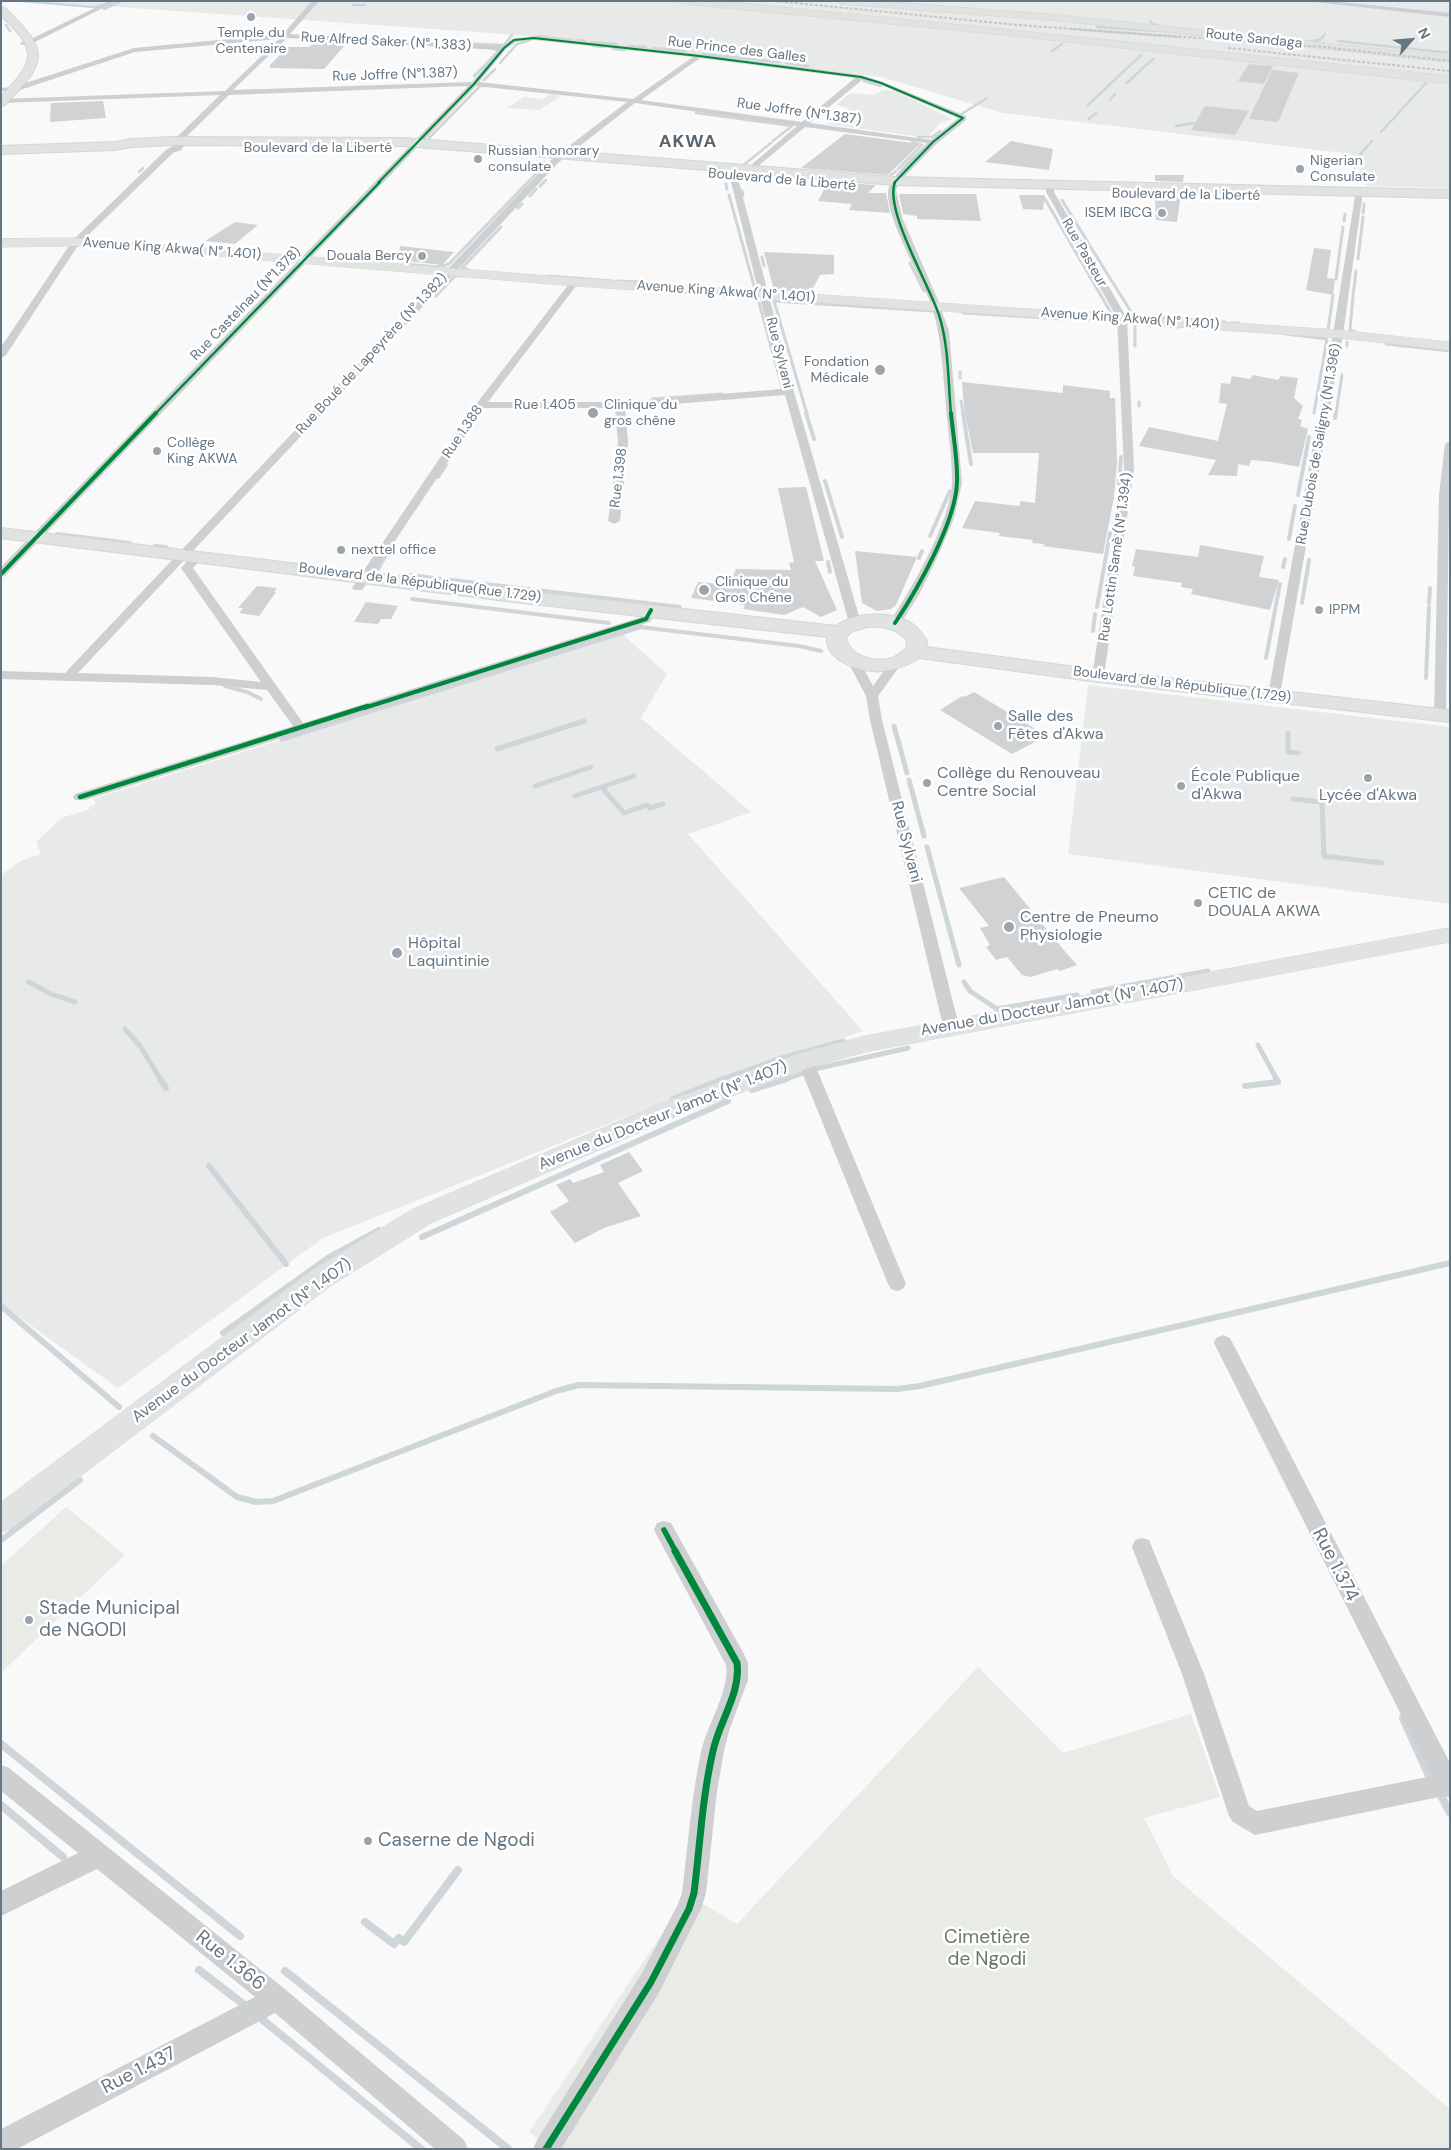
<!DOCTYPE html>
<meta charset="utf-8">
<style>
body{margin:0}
#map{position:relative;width:1451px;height:2150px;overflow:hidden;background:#f9f9f9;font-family:"DM Sans",sans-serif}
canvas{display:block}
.frame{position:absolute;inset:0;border:2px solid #657683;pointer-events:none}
.north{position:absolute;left:1386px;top:15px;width:50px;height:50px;-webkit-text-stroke:4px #fff;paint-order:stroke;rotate:63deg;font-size:14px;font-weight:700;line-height:20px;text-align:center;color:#657683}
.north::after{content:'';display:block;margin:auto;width:18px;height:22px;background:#657683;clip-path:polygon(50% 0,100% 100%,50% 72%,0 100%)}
</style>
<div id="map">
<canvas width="1451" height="2150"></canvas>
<div class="frame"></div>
<div class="north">N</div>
</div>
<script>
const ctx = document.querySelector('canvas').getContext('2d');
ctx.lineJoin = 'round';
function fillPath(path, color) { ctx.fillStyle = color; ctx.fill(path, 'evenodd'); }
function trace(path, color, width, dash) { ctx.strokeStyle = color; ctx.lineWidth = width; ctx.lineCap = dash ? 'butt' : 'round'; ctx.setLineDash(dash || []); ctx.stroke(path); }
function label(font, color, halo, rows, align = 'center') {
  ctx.font = font + ' "DM Sans",sans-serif'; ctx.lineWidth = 5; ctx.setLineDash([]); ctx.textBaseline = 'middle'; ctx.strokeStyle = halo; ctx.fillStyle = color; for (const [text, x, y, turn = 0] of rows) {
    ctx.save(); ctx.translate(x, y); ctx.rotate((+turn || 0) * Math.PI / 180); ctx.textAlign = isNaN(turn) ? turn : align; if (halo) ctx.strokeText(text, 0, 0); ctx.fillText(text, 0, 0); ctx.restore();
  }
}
const built = new Path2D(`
 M34 1 1450 2V188L1367 186 1352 154 1003 113 881 77 518 35Z
 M883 90H894L950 118V120L940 123 929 136 921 137 827 124 849 108 836 105 849 94 852 93 875 95Z
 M551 94 561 96 540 110 507 108 524 97 543 99Z
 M621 633 667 674 641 718 751 812 688 834 863 1031 695 1089 323 1238 118 1388 1 1304V875L22 860 41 854 36 842 61 818 90 809 89 807 96 804 93 799Z
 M1088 685 1450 727V904L1068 854Z`);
const green = new Path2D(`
 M66 1507 125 1555 1 1673V1566Z
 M978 1667 1063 1753 1191 1714 1220 1797 1144 1818 1173 1876 1450 2109V2149H551L529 2132 688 1895 737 1924Z`);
const streamFar5 = new Path2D(`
 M21 1 95 7 103 5
 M674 1 686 2
 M353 5H365
 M104 9 121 1
 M1150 21 1152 24 1159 26
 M6 25 10 31
 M1097 27 1157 31
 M1072 29 1180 37
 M538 36 547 37
 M551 38 572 40
 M386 39 403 40
 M578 40 585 41
 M407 41H421
 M1338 41 1450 53
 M426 42 504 45 512 35
 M591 42 617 44
 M1305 42 1320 40 1325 34
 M594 46 603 47
 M629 46 646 47
 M653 48 686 51
 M613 49 625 50
 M1052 51 1062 44
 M703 54 780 62
 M500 63 517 44 530 40
 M786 63 808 66
 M484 66 499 50 493 49
 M1144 67 1153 59
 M474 76 483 67
 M484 80 495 69
 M864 81 881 86
 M1127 83 1144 67
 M1110 100 1115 94
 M1088 105 1141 55
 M696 113 792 126 773 141
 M960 115 987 98
 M1089 119 1096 113
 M1176 126 1194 123
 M1381 132 1427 82
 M918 137H932L940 131
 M429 138 480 86H485
 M741 167 771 143
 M898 169 922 145 912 142
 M1354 171 1356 159 1372 141
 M139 172 143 168
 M891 175 896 171
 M527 183 545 164 544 162
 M543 183 546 180`);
const streamFar4 = new Path2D(`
 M726 184 727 189
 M540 186 544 182
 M742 191 743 195
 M729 195 754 286
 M530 196 536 189
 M1037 197 1045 199 1111 313H1085
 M1062 200 1089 244
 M518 208 522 204
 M1363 213 1364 204
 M1344 221 1345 214
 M1090 246 1133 315 1197 320
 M762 257 764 266
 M1358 259 1363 217
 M910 263 924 291
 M404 264 437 267 449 264 528 182
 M469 270 462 268 501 227
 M548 276 613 281
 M1336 279 1343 227
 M1355 279 1356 271
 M434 280 436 275
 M618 281 642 282
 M1353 294 1355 281
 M436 296 455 276H462
 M1353 296 1350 330 1357 333
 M756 298 758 299 783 390 776 391
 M963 313 1064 319
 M1216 322H1225
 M1229 323H1239
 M1323 330H1328L1333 295
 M1286 334 1327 339 1314 413
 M1347 342V346
 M1386 344 1450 351
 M1135 346V324L1179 327
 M960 372V378
 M652 399 722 394
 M961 401 963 414
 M1139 402V406
 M807 414 774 301 933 311
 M1336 414 1342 375`);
const streamFar3 = new Path2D(`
 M806 413 814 439
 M963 413 971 464
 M1335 418 1336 413
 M438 477 446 465
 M825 481 842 537
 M1119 484 1121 457
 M1298 495 1309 437
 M57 534 130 543
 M930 536 950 491
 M1289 539 1295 506
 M155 546 166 547
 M919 558 922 551
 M828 562 830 572
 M1283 567 1285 559
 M378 569 392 544
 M409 575 680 607
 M412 599 609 623
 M1302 603 1309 560
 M1429 603 1430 588
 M1097 607 1110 533
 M640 627 799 646 821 651
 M1093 631 1095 614
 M1266 658 1280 584
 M1426 678 1429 607
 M225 686 247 692 261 699
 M382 708 641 627`);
const streamFar2 = new Path2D(`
 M894 726 907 773
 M1288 733V752L1298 753
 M282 739 386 706
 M497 749 584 721
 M909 780 924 836
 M606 785 604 790 624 813 647 805 650 808 663 804
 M535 786 591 767
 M575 796 634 776
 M1293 799 1322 802 1324 856 1382 863
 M927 847 959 965
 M29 982 51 994 75 1002
 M964 982 970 991 997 1009 1077 995
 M1093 992 1208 971
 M125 1029 140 1046 161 1080
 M1258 1045 1277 1080
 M720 1080 778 1059 843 1041
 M783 1080 819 1068 908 1048`);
const streamFar1 = new Path2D(`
 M160 1079 166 1088
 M1245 1086 1278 1082 1276 1079
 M752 1090 787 1079
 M673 1099 723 1079
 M209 1166 286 1264
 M422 1237 728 1101
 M1 1306 119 1407
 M223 1333 328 1258 379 1230
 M153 1436 237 1497 256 1502 273 1501 556 1391 579 1385 897 1389 920 1386 1450 1263
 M1 1540 80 1480`);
const stream = new Path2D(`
 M1403 1718 1430 1778
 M1 1744 240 1936
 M1439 1792 1450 1813
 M1 1805 63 1857
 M365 1922 394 1944 399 1938 404 1942 458 1870
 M199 1970 247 2007
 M285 1971 508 2149
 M258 2016 421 2149`);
const building = new Path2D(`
 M316 42 347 43 324 69 269 68 271 66H269L288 47H309Z
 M1249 64 1273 66 1264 84 1238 81Z
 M1272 70 1299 73 1278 122 1249 119Z
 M103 101 106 118 50 122 51 103Z
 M1205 106 1249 111 1235 135 1191 130Z
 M845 134 920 144 888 175 801 168Z
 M1011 141 1053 149 1049 170 985 162Z
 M1155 175H1184L1183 182 1155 181Z
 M828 182 876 185 868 193H886L890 213 849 210 852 204 818 201Z
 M1155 193 1181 194 1177 222 1156 220Z
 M899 194H976L981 221 917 219V216L903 214Z
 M1019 195H1045L1043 210 1023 209Z
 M235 222 258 225 235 244 205 241Z
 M400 246 454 252 442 265 398 260Z
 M1314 248 1331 250 1327 278 1335 279 1333 295 1306 290Z
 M764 252 834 255V274L820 275 811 292 774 290Z
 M1253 375 1278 380 1281 376 1298 378 1294 398 1303 406 1298 419 1302 420 1300 426 1308 429 1299 467 1273 462 1251 460 1249 466 1238 464 1237 476 1208 475 1216 460 1139 446 1149 427 1218 441 1227 404 1219 403 1221 383 1230 384 1232 376 1250 379Z
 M962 382 1063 393V385L1110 391V398H1115L1117 462 1114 497 1103 554 1043 546 1044 544 1032 543 1033 540 999 536 1000 533 962 528 975 501 1019 506 1021 501 1035 503 1039 453H973L964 408Z
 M806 487 824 561H815L837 610 821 617 803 607 784 615 743 609 745 605 691 598 698 582 730 585 736 569 791 570 789 563 794 562 778 488Z
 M1200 545 1264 556 1259 577 1279 580 1270 610 1191 594 1193 589 1181 587 1182 583 1133 576 1135 567 1132 566 1136 549 1198 557Z
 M855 551 917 557 896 605 891 609 877 611 862 603Z
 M257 586 277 588 274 592H276L259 616 239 613 243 608H238Z
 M366 602 398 606 391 619H381L378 624 354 622Z
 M974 692 1042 733 1034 737 1039 740 1012 754 940 710 962 696 964 697Z
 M1004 877 1068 955 1077 965 1060 971 1057 969 1031 977 1022 975 1007 957 996 960 986 947 990 945 980 928 989 926 959 888Z
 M629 1152 643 1171 618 1183 641 1216 604 1228 575 1243 550 1212 569 1201 556 1185 570 1179 573 1183 604 1172 600 1165Z`);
const street = new Path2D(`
 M109 1H117L33 43 22 45 19 43 29 40Z
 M312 1H319L290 34 502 46 512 39 534 36 699 54 861 75 883 82 966 116V120L936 144 899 182 896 190 902 217 937 298 949 331 962 483 954 518 938 556 920 593 899 626H891L889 623C911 590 951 521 952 482 952 453 947 424 945 395 942 362 941 330 929 299 918 272 887 219 888 193 888 177 916 155 927 143L805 127 739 182 794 392 861 623 859 626H851L849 623 785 395 625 408 628 442 620 521 614 524 608 521 618 442 615 408H484L362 590H354L352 588 477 403 572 280H578L579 282 488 402H620L783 389 731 182 797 126 635 103 559 162 78 673 212 677 261 682 181 568 194 554 198 553 204 556 193 568 303 723 641 617 647 607 651 606 657 610 650 622 85 800H75L73 797 75 794 293 726 267 690 212 685 1 679V671L65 673 553 158 627 102 476 86 5 576 1 577V567L468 86 229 95 185 138 187 141 181 150 173 153 79 244 6 355 1 358V347L73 240 167 149 177 144 170 145V141L178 136 220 95 1 103V99L225 91 279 39 135 52 17 91H1V88L13 87 134 48 283 34ZM287 38 499 50 472 82 233 90ZM534 40 693 57 633 99 479 82 506 49 516 42ZM700 58 855 78 802 122 641 100ZM862 80 879 84 958 118 931 140 810 123Z
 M1305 1H1330L1450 13V17Z
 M1047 184 1054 186V192L1127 318 1134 469 1104 676 1098 680 1092 676 1124 469 1117 318 1046 192Z
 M1356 190 1363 192 1343 334 1280 695 1274 699 1268 695 1333 334Z
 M1450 441 1446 715 1440 719 1434 715 1439 495 1445 444Z
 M853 656 859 660 873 686 892 660 896 659 902 663 878 696 882 720 959 1026 957 1030 951 1032 945 1030 943 1026 870 720 866 696 847 660Z
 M805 1054 811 1056 813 1060 906 1284 903 1289 897 1291 891 1289 888 1284 797 1060 799 1056Z
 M1223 1335 1230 1338 1450 1763V1798L1444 1796 1255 1835 1233 1822 1229 1816 1182 1674 1132 1547 1135 1540 1142 1538 1149 1540 1204 1674 1249 1806 1257 1811 1432 1776 1214 1343 1216 1338Z
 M664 1521 671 1523 745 1656 748 1663V1680L729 1731 724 1751 717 1791 706 1893 701 1909 660 1991 561 2149H533L537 2140 642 1973 678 1904 682 1893C688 1846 691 1799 701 1752 707 1725 730 1690 726 1665L654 1530 657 1523Z
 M1 1765 9 1768 286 1990 464 2140 468 2149H435L275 2013 17 2149H1V2129L255 1997 97 1869 1 1916V1891L78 1853 1 1791Z`);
const secondary = new Path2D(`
 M837 1H880L1059 15 1450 56V62L1059 21 841 4Z
 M76 238 575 278 1338 330 1450 342V350L1338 338 575 286 130 249 76 246 1 247V239Z
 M1450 928V942L865 1052 811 1067 677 1116 431 1223 329 1287 12 1528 1 1532V1502L311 1271 413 1209 659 1104 797 1054 865 1036Z`);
const primary = new Path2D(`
 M1 7 5 8C50 52 48 60 5 105L1 106V96C36 61 38 50 1 16Z
 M174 137 404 138 895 177 1450 190V198L895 185 404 146 174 145 131 147 115 150 1 154V146L115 142 131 139Z
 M1 528 514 590 836 626C856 611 894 610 915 626 920 630 923 635 927 641L926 647 1098 670 1450 710V722L1098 682 919 658C907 666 897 670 883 671 862 674 825 661 827 637L514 602 1 538ZM867 627C883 626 897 628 907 641L906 649C901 652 897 656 892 658 875 663 850 657 846 638L851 632Z`);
const highway = new Path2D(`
 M679 1H720L1013 30 1450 76V84L1013 36 684 4Z`);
const rail = new Path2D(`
 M775 1 1018 25 1323 47 1450 61
 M1228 48 1450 71`);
const cyclewayFar5 = new Path2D(`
 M378 183 474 84 504 48 514 40 534 38 699 56 861 77 881 83 963 118 933 142 894 183`);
const cyclewayFar4 = new Path2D(`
 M895 182C884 210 929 284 939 315 949 346 948 382 951 414
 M155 414 380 182`);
const cyclewayFar3 = new Path2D(`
 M1 574 156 413
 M895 623C917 590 956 522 957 482 958 460 953 436 951 413
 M364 708 646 619 651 610`);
const cyclewayFar2 = new Path2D(`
 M80 797 368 706`);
const cyclewayFar1 = new Path2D(`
 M664 1530 676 1552`);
const cycleway = new Path2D(`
 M546 2149 651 1982 689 1909 694 1893C700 1846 702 1798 713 1751 719 1722 741 1693 737 1663L675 1551`);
const markers = [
 [251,17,5,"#99a4ac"],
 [478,159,5,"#99a4ac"],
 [1300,169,5,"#99a4ac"],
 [1162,213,5,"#99a4ac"],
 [422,256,5,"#99a4ac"],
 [880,370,6,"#99a4ac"],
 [593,413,6,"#99a4ac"],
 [157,451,5,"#99a4ac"],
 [341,550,5,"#99a4ac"],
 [704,590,6,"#99a4ac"],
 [1319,610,5,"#99a4ac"],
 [998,726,5,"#99a4ac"],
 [1368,778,5,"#99a4ac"],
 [927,783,5,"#99a4ac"],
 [1181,786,5,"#99a4ac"],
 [1198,903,5,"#99a4ac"],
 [1009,927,6,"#99a4ac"],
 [397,953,6,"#99a4ac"],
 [29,1620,5,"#99a4ac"],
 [368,1841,5,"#99a4ac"]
];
const farPoinames = [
 ["Temple du",251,33,"center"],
 ["Centenaire",251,49,"center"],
 ["Russian honorary",488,151],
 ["consulate",488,167],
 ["Nigerian",1310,161],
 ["Consulate",1310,177],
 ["ISEM IBCG",1152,213,"right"],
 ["Douala Bercy",412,256,"right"],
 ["Fondation",869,362,"right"],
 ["Médicale",869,378,"right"],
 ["Clinique du",604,405],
 ["gros chêne",604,421],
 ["Collège",167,443],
 ["King AKWA",167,459],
 ["nexttel office",351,550],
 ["Clinique du",715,582],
 ["Gros Chêne",715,598],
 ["IPPM",1329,610]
];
const farStreetnames = [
 ["Route Sandaga",1254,39,6],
 ["Rue Alfred Saker (N° 1.383)",386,42,3],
 ["Rue Prince des Galles",737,50,7],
 ["Rue Joffre (N°1.387)",395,75,-2],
 ["Rue Joffre (N°1.387)",799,112,8],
 ["Boulevard de la Liberté",318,148],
 ["Boulevard de la Liberté",782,180,5],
 ["Boulevard de la Liberté",1186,195,1],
 ["Avenue King Akwa( N° 1.401)",172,249,4],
 ["Rue Pasteur",1084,253,60],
 ["Avenue King Akwa( N° 1.401)",726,292,4],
 ["Rue Castelnau (N°1.378)",246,304,-46],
 ["Avenue King Akwa( N° 1.401)",1130,319,4],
 ["Rue Sylvani",779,353,76],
 ["Rue Boué de Lapeyrère (N° 1.382)",372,354,-47],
 ["Rue 1.405",545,405],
 ["Rue 1.388",463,432,-56],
 ["Rue Dubois de Saligny (N°1.396)",1319,444,-80],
 ["Rue 1.398",619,478,-83],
 ["Rue Lottin Samè (N° 1.394)",1116,557,-82],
 ["Boulevard de la République(Rue 1.729)",420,583,7],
 ["Boulevard de la République (1.729)",1182,685,7]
];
const poiNames = [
 ["Salle des",1008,717],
 ["Fêtes d'Akwa",1008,735],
 ["Collège du Renouveau",937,774],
 ["Centre Social",937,792],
 ["École Publique",1191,777],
 ["d'Akwa",1191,795],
 ["Lycée d'Akwa",1368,796,"center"],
 ["CETIC de",1208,894],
 ["DOUALA AKWA",1208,912],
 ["Centre de Pneumo",1020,918],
 ["Physiologie",1020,936],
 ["Hôpital",408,944],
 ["Laquintinie",408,962]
];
const streetNames = [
 ["Rue Sylvani",906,842,76],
 ["Avenue du Docteur Jamot (N° 1.407)",1052,1008,-10],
 ["Avenue du Docteur Jamot (N° 1.407)",663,1116,-22],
 ["Avenue du Docteur Jamot (N° 1.407)",242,1341,-36]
];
const farDistrictnames = [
 ["AKWA",688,142]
];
const nearStreetnames = [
 ["Rue 1.374",1335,1565,63],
 ["Rue 1.366",230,1961,39],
 ["Rue 1.437",139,2071,-27]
];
const nearPoinames = [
 ["Stade Municipal",39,1609],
 ["de NGODI",39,1631],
 ["Caserne de Ngodi",378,1841]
];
const nearParknames = [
 ["Cimetière",987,1938],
 ["de Ngodi",987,1960]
];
fillPath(built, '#e8e9e9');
fillPath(green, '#e8ebe6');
trace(streamFar5, '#ced6d9', 2.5);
trace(streamFar4, '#ced6d9', 3);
trace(streamFar3, '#ced6d9', 4);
trace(streamFar2, '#ced6d9', 5);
trace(streamFar1, '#ced6d9', 6);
trace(stream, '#ced6d9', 8);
fillPath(building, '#d0d2d3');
trace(secondary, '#d5d6d7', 1);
trace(primary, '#d5d6d7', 2);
trace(highway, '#d5d6d6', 1);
fillPath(street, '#cecfd0');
fillPath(secondary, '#e1e2e2');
fillPath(primary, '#e1e2e2');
fillPath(highway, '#e1e2e2');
trace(rail, '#c3c5c6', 2, [3, 2]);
trace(cyclewayFar5, '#00873e', 2);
trace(cyclewayFar4, '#00873e', 2.5);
trace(cyclewayFar3, '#00873e', 4);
trace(cyclewayFar2, '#00873e', 4.5);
trace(cyclewayFar1, '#00873e', 5.5);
trace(cycleway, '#00873e', 7);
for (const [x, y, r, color] of markers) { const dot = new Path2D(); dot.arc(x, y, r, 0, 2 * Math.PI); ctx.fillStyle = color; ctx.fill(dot); trace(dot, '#fff', 2); }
label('14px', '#657683', '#fff', farPoinames, 'left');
label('14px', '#657683', '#fff', farStreetnames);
label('16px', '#657683', '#fff', poiNames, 'left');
label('16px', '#657683', '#fff', streetNames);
ctx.letterSpacing = '1px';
label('bold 18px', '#57646e', '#fff', farDistrictnames);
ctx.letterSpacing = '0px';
label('19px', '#657683', '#fff', nearStreetnames);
label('19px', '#657683', '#fff', nearPoinames, 'left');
label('19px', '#687a64', '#fff', nearParknames);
</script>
